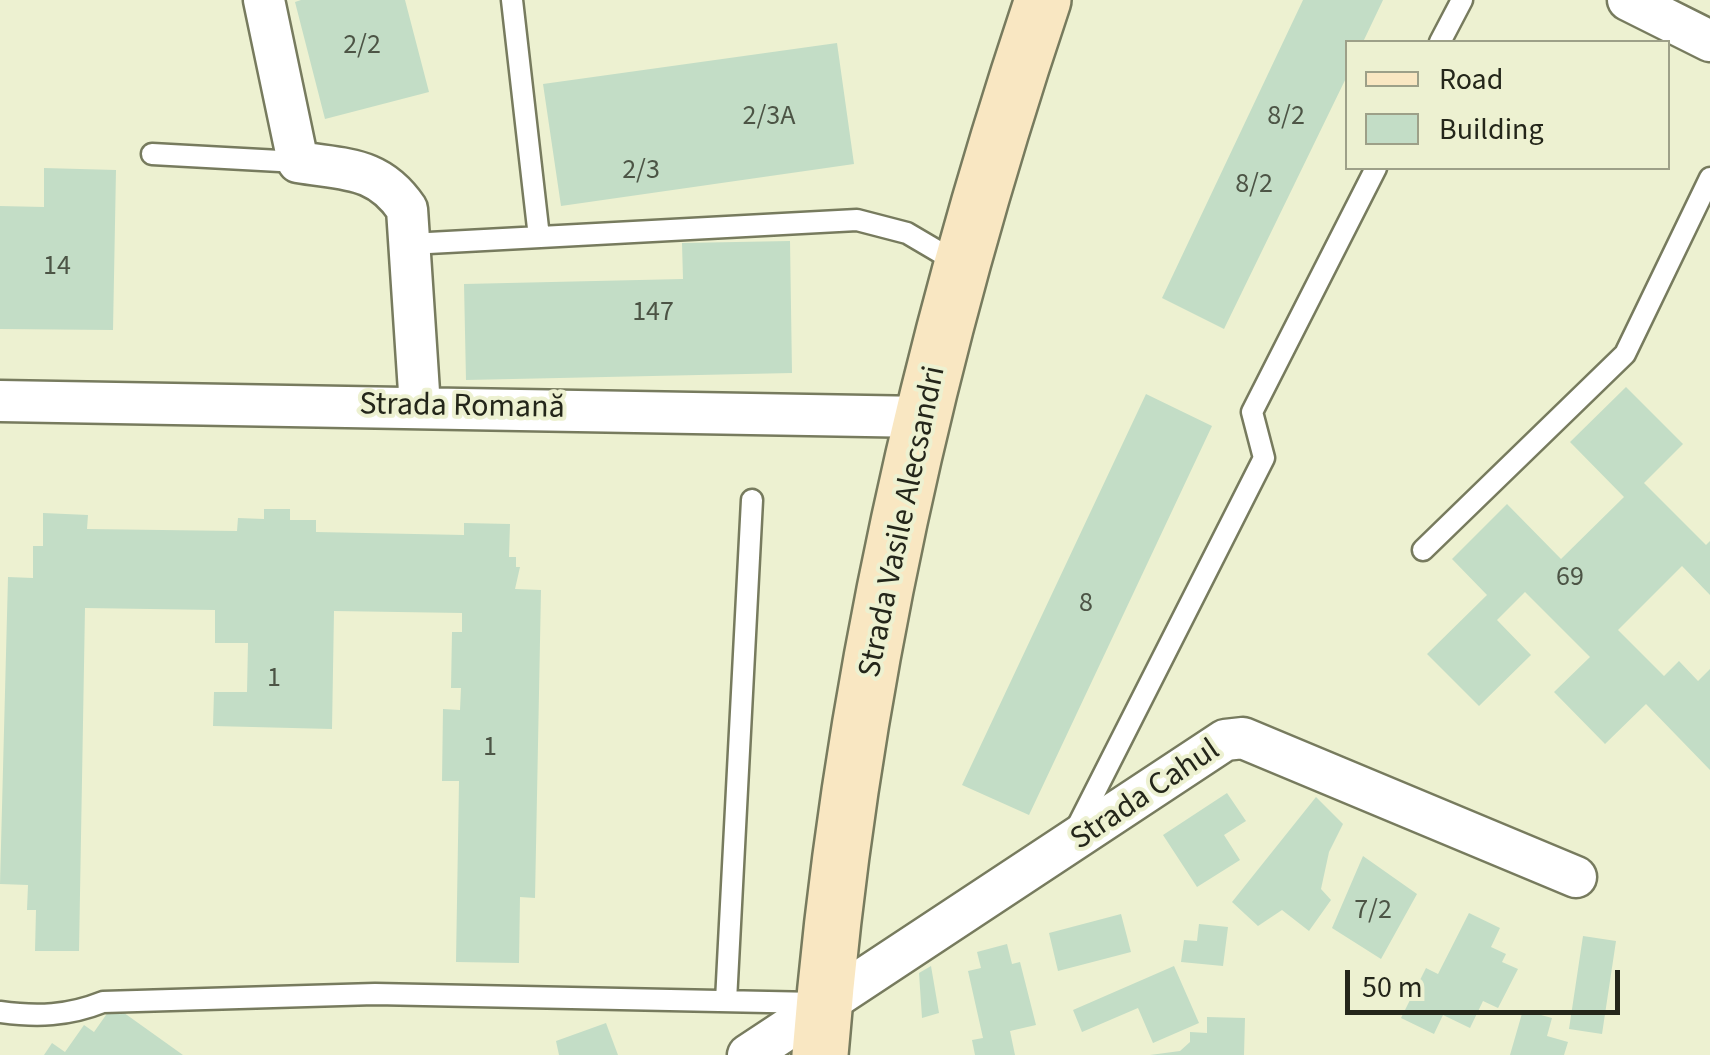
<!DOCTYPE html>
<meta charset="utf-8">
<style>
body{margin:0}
#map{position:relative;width:1710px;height:1055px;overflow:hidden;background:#edf1d1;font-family:"Source Sans 3",sans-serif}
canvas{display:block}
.legend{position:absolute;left:1345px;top:40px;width:325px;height:130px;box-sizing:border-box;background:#edf1d1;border:2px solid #9da088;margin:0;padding:12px 18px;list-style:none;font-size:30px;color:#24261a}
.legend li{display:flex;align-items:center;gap:20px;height:50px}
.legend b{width:50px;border:2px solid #9da088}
.scale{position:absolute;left:1345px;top:970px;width:275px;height:45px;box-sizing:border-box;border:5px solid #24261a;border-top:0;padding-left:12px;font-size:30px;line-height:35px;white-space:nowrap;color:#24261a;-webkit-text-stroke:8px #edf1d1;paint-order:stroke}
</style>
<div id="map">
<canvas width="1710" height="1055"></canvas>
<ul class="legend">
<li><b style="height:12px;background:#f9e7c2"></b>Road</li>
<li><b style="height:28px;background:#c3ddc6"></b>Building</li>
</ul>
<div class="scale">50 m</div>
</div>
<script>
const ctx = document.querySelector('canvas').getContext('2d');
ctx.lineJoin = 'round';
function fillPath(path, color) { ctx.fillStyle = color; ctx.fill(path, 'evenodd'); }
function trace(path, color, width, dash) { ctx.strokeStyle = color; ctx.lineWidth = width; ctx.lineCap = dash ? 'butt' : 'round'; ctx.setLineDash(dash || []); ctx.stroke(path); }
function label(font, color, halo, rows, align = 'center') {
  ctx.font = font + ' "Source Sans 3",sans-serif'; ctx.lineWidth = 8; ctx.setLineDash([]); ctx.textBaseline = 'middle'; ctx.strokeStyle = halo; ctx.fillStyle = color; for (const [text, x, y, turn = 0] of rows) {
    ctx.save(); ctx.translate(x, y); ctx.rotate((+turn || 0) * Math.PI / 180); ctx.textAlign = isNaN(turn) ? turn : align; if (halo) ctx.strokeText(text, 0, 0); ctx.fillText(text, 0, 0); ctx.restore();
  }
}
const building = new Path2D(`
 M301 0H405L429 92 325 119 295 2Z
 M1303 0H1383L1363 42H1348V74L1224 329 1162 298Z
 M837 43 854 164 561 206 543 84Z
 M44 168 116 170 113 330 0 329V206L44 207Z
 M790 241 792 373 466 380 464 284 683 279 682 243Z
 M1626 387 1683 444 1644 483 1706 545 1710 541V595L1682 566 1618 630 1664 676 1679 661 1698 681 1710 669V770L1646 704 1605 744 1554 692 1590 657 1525 592 1497 620 1531 655 1479 706 1427 654 1487 595 1452 559 1507 504 1561 559 1624 497 1570 442Z
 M1146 394 1212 426 1029 815 962 785Z
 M264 509H290V520H316V532L464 535V523L510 524 509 557H516V567H520L515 589 541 590 535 898 520 897 519 963 456 962 459 781H442L443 709 460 710 461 688H451L452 632H462V613L334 611 332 729 213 726 214 692H247L248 643H215V610L85 608 79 951H35L36 910H27L28 885 0 884 8 577 33 578V546H43V513L88 515 87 529 237 531 238 518 264 519Z
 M1227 793 1246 821 1224 835 1240 860 1197 887 1163 835Z
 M1316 797 1343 824 1329 852 1321 889 1331 900 1309 931 1282 910 1258 926 1232 902Z
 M1363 856 1417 894 1381 959 1332 928Z
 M1469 913 1500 928 1491 947 1506 954 1502 962 1518 969 1498 1008 1483 1001 1470 1028 1443 1015 1434 1034 1401 1018 1426 968 1438 974Z
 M1121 914 1131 952 1058 971 1049 933Z
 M1199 924 1228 927 1223 966 1181 962 1184 940 1197 941Z
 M1583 936 1616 941 1602 1034 1569 1029Z
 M1007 944 1012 964 1020 962 1036 1025 1010 1031 1015 1055H975L972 1040 983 1038 968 971 981 968 977 952Z
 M931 966 939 1013 922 1018 919 973Z
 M1174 966 1199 1023 1153 1043 1138 1008 1082 1032 1073 1010Z
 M113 1005 183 1055H44L52 1043 65 1052 84 1025 94 1032Z
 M1523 1010 1552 1018 1547 1036 1568 1042 1564 1055H1510Z
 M1207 1017 1245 1018 1244 1055H1150L1180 1051 1190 1042V1032L1207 1033Z
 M606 1023 618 1055H559L556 1041Z`);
const service = new Path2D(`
 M512 0 539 237
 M1440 42 1462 0
 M152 154 298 162
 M410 244 857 220 907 233 958 263
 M1423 550 1625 354 1710 178
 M1076 829 1264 458 1252 412 1376 168
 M726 1001 752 500
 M0 1012C37 1017 68 1016 103 1002L375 994 817 1003`);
const minor = new Path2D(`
 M264 0 298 162C345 170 378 166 407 209L420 407
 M1628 0 1710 41
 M0 401 924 417
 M748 1055 1225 740 1243 738 1576 877`);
const secondary = new Path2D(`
 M820 1055C848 698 929 339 1043 0`);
const numberNames = [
 ["2/2",362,47],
 ["2/3A",769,118],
 ["8/2",1286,118],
 ["2/3",641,172],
 ["8/2",1254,186],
 ["14",57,268],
 ["147",653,314],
 ["69",1570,579],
 ["8",1086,605],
 ["1",274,680],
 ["1",490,749],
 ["7/2",1373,912]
];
const streetNames = [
 ["Strada Romană",462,408,1],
 ["Strada Vasile Alecsandri",904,522,-78],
 ["Strada Cahul",1146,796,-34]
];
fillPath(building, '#c3ddc6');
trace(service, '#777b5e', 25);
trace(minor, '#777b5e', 45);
trace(secondary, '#777b5e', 60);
trace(service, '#fff', 20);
trace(minor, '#fff', 40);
trace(secondary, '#f9e7c2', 55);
label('28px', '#4c5445', null, numberNames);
label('32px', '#24261a', '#edf1d1', streetNames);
</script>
